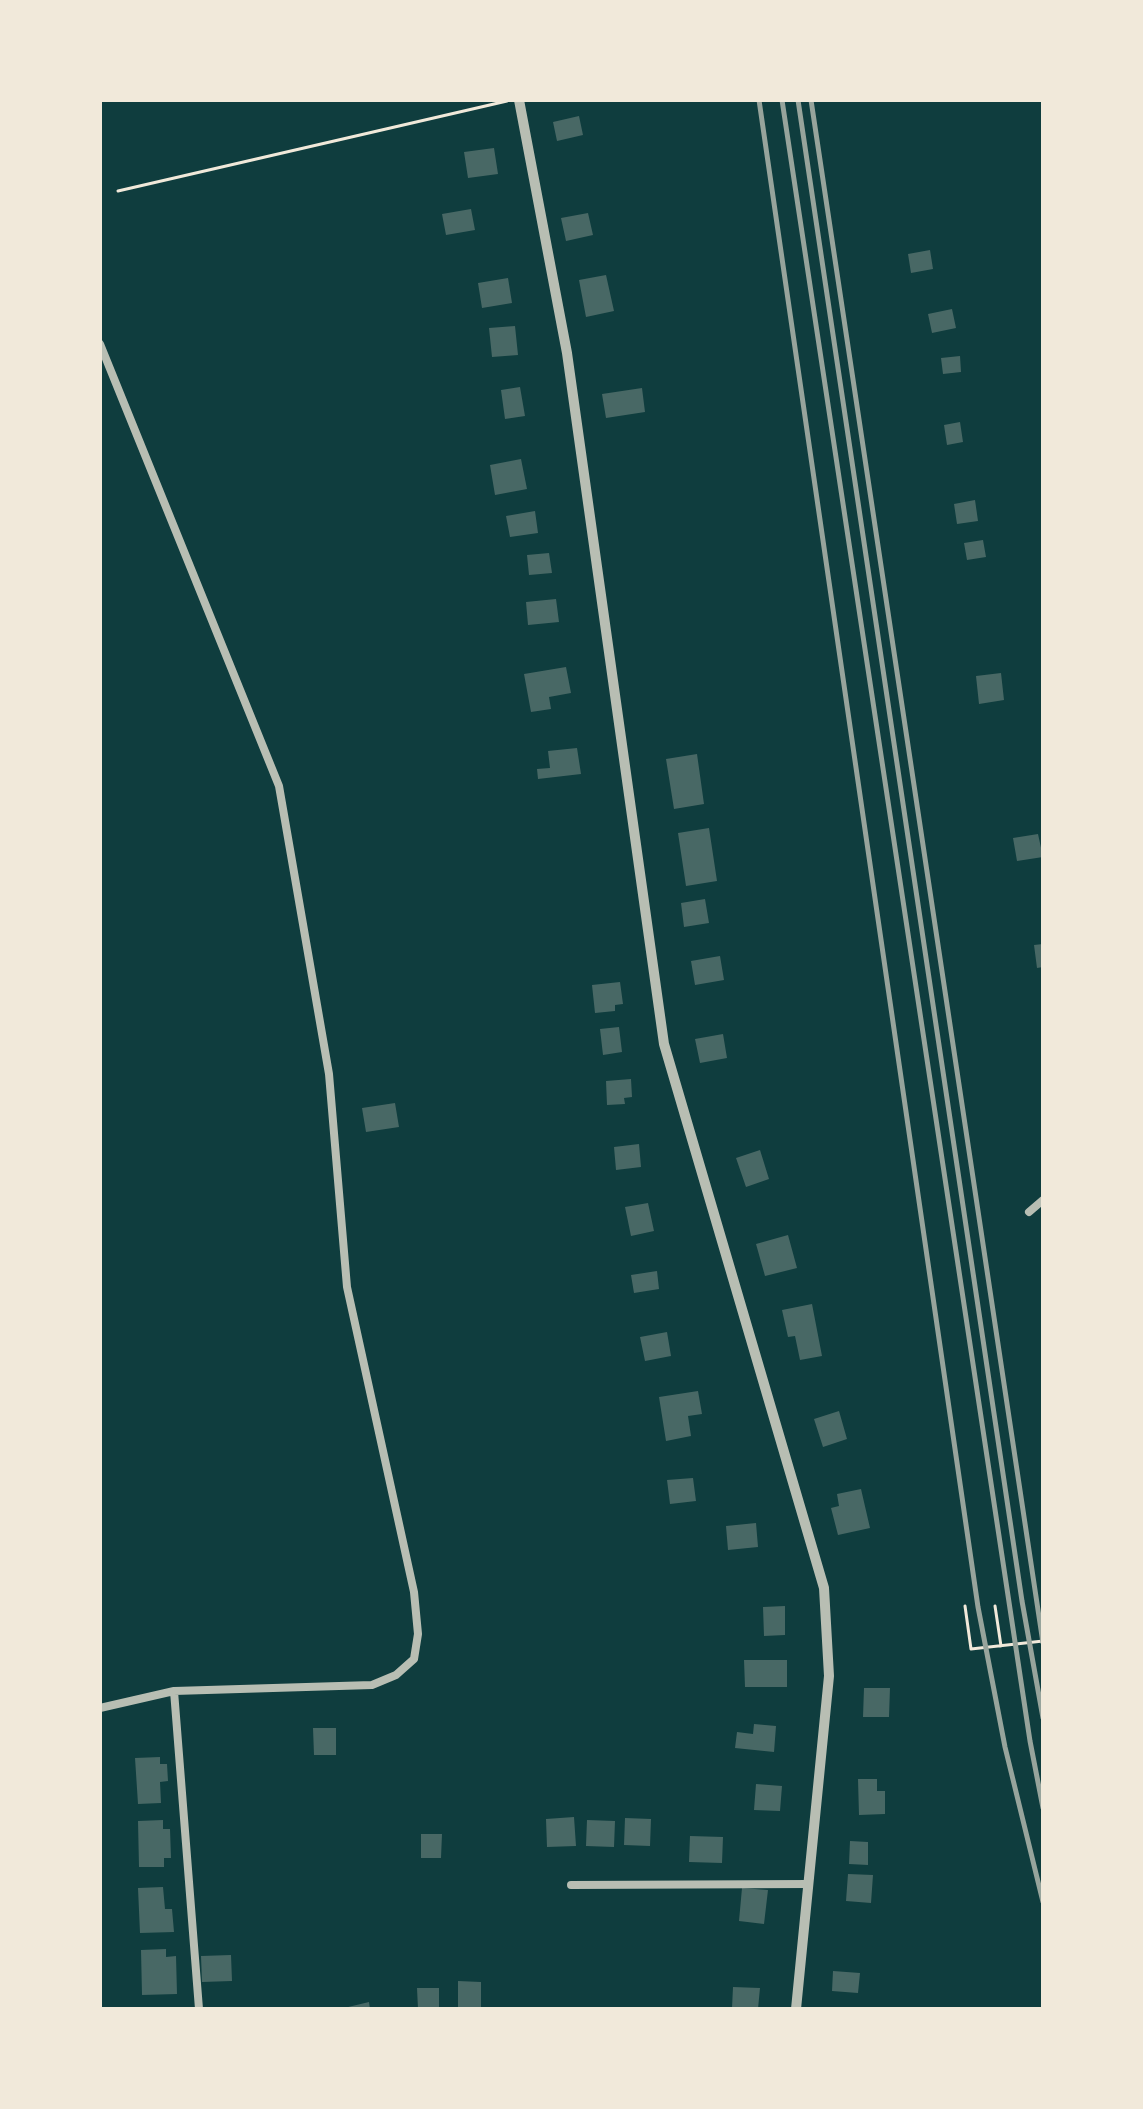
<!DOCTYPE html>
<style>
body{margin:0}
#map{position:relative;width:1143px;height:2109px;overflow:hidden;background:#0f3d3e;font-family:"Golos Text",sans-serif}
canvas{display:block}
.frame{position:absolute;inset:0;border:102px solid #f1e9da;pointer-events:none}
</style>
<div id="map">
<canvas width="1143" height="2109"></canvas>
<div class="frame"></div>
</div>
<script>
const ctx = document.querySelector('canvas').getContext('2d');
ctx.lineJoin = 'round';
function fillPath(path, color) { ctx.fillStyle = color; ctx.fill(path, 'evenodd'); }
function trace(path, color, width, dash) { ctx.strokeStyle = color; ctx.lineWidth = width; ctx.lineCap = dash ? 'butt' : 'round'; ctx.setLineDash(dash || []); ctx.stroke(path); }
const building = new Path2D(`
 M579 116 583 135 557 141 553 122Z
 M494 148 498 174 468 178 464 152Z
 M471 209 475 230 446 235 442 214Z
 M588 213 593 235 566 241 561 218Z
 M930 250 933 269 911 273 908 254Z
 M606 275 614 311 586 317 579 280Z
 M508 278 512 303 482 308 478 283Z
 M952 309 956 328 932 333 928 314Z
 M515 326 518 355 492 357 489 328Z
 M960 356 961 372 943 374 941 358Z
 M520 387 525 416 505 419 501 390Z
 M642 388 645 412 606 418 602 394Z
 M960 422 963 442 947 445 944 425Z
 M521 459 527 489 495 495 490 465Z
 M975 500 978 521 957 524 954 504Z
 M535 511 538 533 510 537 506 516Z
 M983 540 986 557 967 560 964 543Z
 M549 553 552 573 529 575 527 555Z
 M556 599 559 622 528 625 526 602Z
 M566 667 571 693 549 697 551 709 531 712 524 674Z
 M1001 673 1004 700 979 704 976 676Z
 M577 748 581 774 538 779 537 769 550 768 548 751Z
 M697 754 704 804 674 809 666 759Z
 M709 828 717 881 686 886 678 833Z
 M1038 834 1043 857 1017 861 1013 838Z
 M705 899 709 923 684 927 681 903Z
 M1043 944V967L1037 968 1034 945Z
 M720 956 724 980 695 985 691 961Z
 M620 982 623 1004 615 1005V1011L595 1013 592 985Z
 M619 1027 622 1052 603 1055 600 1029Z
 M723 1034 727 1058 700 1063 695 1039Z
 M631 1079 632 1097 624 1098 625 1104 607 1105 606 1081Z
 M395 1103 399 1127 366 1132 362 1108Z
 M639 1144 641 1167 616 1170 614 1147Z
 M760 1150 769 1179 746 1187 736 1158Z
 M648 1203 654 1231 631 1236 625 1207Z
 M788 1235 797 1268 765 1276 756 1244Z
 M657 1271 659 1289 634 1293 631 1275Z
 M812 1304 822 1356 800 1360 795 1336 788 1337 782 1310Z
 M667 1332 671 1356 645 1361 640 1337Z
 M698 1391 702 1414 688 1416 691 1436 666 1441 659 1397Z
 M839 1411 847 1439 823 1447 814 1419Z
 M693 1478 696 1501 670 1504 667 1480Z
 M861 1489 870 1528 838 1535 831 1508 839 1506 837 1494Z
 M756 1523 758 1547 728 1550 726 1526Z
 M785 1606V1635L764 1636 763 1607Z
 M744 1660H787V1687H745Z
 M864 1688H890L889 1717H863Z
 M754 1724 776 1726 774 1752 735 1748 737 1732 753 1734Z
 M313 1728H336V1755H314Z
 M160 1757V1764H167L168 1781 160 1782 161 1803 138 1804 135 1758Z
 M858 1779H877V1791H885V1814L859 1815Z
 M756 1784 782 1786 780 1811 754 1810Z
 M574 1817 576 1846 547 1847 546 1819Z
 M625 1818 651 1819 650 1846 624 1845Z
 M163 1820V1829H170L171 1858H164V1867H139L138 1821Z
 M587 1820 615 1821 614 1847 586 1846Z
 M421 1834H442L441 1858H421Z
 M690 1836 723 1837 722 1863 689 1862Z
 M850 1841 868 1842V1865L849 1864Z
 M848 1874 873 1875 871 1903 846 1901Z
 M163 1887 165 1909H172L174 1932 140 1933 138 1888Z
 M742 1888 768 1890 764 1924 739 1921Z
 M166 1949V1957L176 1956 177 1994 142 1995 141 1950Z
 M231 1955 232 1981 202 1982 201 1956Z
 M833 1971 860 1973 858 1993 832 1991Z
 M458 1981 481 1982V2009H458Z
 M733 1987 760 1988 758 2009 732 2008Z
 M417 1988H439V2009H418Z
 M369 2002 370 2009H344V2008Z`);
const path = new Path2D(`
 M118 191 507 101
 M965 1606 971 1649 1043 1641
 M995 1606 1001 1646`);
const minor = new Path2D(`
 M100 344 279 786 329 1074 347 1287 414 1592 418 1634 414 1659 396 1675 372 1685 174 1691
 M1029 1212 1043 1200
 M100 1708 174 1691 199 2009
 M571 1885 809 1884`);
const tertiary = new Path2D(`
 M519 100 567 353 664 1044 824 1588 829 1676 796 2009`);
const rail = new Path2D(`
 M759 100 978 1607 1005 1747 1043 1902
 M782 100 1030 1741 1043 1808
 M798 100 1022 1601 1043 1718
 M811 100 1043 1643`);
fillPath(building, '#486865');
trace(path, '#f1e9da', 3);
trace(minor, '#b8beb3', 8);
trace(tertiary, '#b8beb3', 10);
trace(rail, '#97a49c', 5);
</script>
